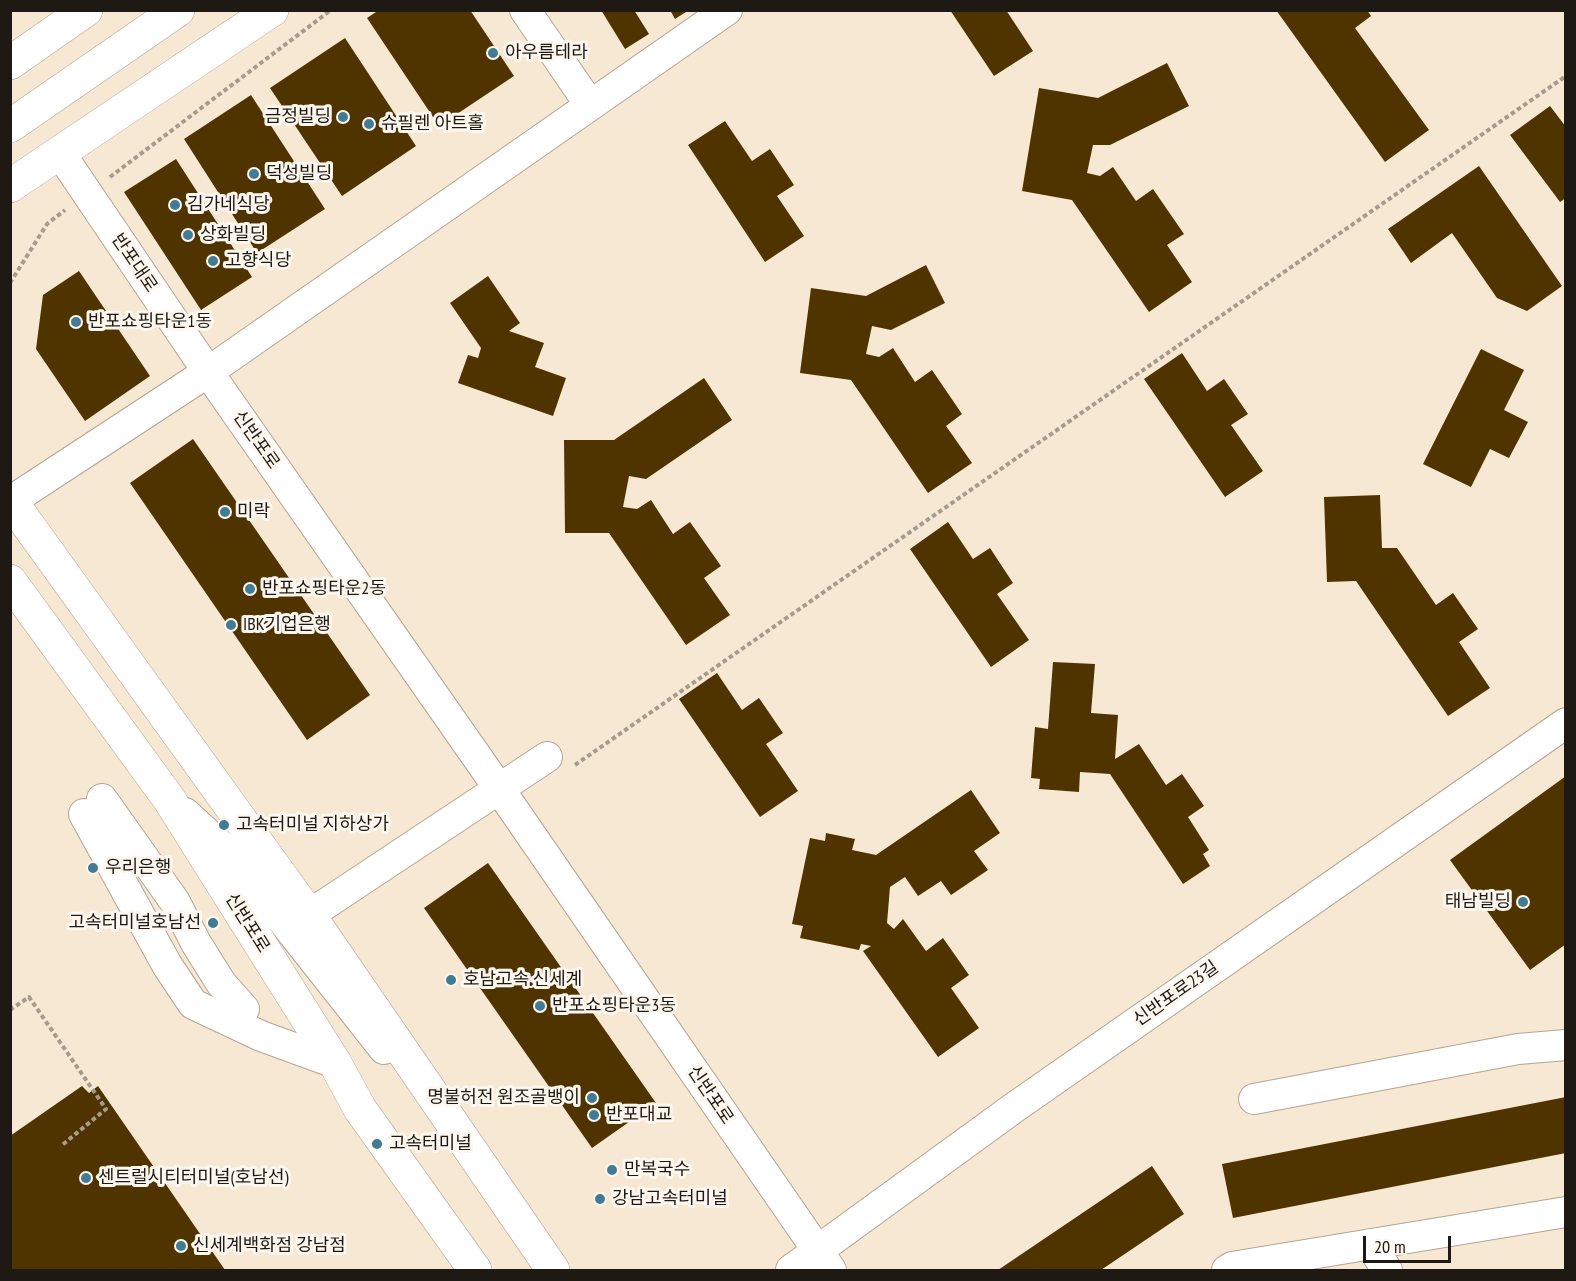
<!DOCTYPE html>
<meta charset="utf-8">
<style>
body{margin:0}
#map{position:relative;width:1576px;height:1281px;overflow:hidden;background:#f7e8d4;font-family:"PT Sans Narrow",sans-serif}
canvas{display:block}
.frame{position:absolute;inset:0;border:12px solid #1e1912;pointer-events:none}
.scale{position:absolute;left:1363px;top:1236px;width:88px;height:27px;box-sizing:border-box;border:3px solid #1e1912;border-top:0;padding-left:8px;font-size:18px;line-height:21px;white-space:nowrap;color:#1e1912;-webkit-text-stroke:4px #fdf7ef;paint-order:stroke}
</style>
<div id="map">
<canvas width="1576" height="1281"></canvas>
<div class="frame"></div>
<div class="scale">20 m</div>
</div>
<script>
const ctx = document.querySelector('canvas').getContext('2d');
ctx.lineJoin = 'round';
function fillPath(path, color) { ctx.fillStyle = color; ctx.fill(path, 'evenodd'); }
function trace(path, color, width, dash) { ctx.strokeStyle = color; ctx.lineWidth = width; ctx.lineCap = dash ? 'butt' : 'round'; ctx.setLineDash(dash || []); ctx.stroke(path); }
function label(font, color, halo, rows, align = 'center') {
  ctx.font = font + ' "PT Sans Narrow","Noto Sans KR",sans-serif'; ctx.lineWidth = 6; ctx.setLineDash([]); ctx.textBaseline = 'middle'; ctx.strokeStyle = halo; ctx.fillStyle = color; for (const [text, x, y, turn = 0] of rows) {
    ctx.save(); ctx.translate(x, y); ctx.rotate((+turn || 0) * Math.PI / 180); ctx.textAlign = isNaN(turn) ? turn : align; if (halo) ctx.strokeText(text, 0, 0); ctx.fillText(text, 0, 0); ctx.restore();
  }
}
const building = new Path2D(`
 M379 10H470L514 76 439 126 367 18Z
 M601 10H634L649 34 625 49Z
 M670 10H689L675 19Z
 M950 10H1006L1033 51 994 76Z
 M1276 10H1367L1371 16 1355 28 1429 130 1385 162Z
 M345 38 416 146 342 196 270 88Z
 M1167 63 1189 106 1110 145H1093L1087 173 1100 176 1113 167 1136 201 1153 189 1184 234 1167 245 1192 282 1149 312 1072 200 1022 191 1039 88 1098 98Z
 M251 95 325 209 257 253 184 139Z
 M1550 106 1566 127V198L1560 202 1510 135Z
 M725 121 752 161 770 149 794 185 777 196 804 236 765 262 688 145Z
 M176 159 252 277 201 310 124 192Z
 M1479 166 1562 286 1527 311 1497 298 1452 233 1411 263 1388 229Z
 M926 265 945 303 891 330 872 326 866 354 879 357 893 348 915 382 932 370 962 414 946 426 972 463 928 493 851 380 800 373 811 288 866 296Z
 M79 271 150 376 85 421 36 349 43 295Z
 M488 276 520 323 509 331 544 343 535 367 566 378 553 416 458 383 468 355 478 358 481 348 450 303Z
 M1481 349 1524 370 1504 410 1528 422 1509 458 1490 449 1471 487 1423 464Z
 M1182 353 1207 391 1224 379 1248 414 1231 425 1263 471 1225 497 1144 379Z
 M704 378 732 420 646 479 629 476 623 507 637 509 651 500 673 534 690 522 721 566 704 578 730 615 686 645 609 533H565L564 440H614Z
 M193 439 370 695 307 740 130 483Z
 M1380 495 1382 548H1397L1436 605 1453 593 1478 629 1459 642 1490 688 1448 716 1356 581 1327 582 1324 497Z
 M948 522 973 559 990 548 1013 583 997 594 1029 640 991 667 910 549Z
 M1053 662 1095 664 1091 713 1118 715 1115 759 1139 744 1166 785 1182 774 1204 806 1188 817 1209 850 1203 854 1210 866 1183 884 1110 774 1080 772 1079 792 1039 789 1040 779 1031 778 1035 727 1048 729Z
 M717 673 742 710 759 698 783 733 766 744 798 791 760 817 679 699Z
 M1566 776V944L1530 970 1450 860Z
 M971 790 1000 833 974 851 988 870 951 895 941 881 918 896 905 877 890 887 887 923 894 929 903 919 926 951 943 938 969 975 951 988 979 1028 938 1057 863 951 871 946 861 944 859 950 800 938 803 926 792 924 810 838 825 841 826 833 855 839 852 850 876 855Z
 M488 863 656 1103 592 1148 424 908Z
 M82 1086 89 1093 98 1086 225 1270H10V1136Z
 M1566 1097V1153L1233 1218 1222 1164Z
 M1152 1166 1184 1214 1101 1270H998Z`);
const path = new Path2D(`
 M110 177 331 10
 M10 283 47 224 65 210
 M575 765 1566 76
 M10 1010 29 997 106 1109 61 1146`);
const minor = new Path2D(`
 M525 10 590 105
 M60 153 208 372 500 790 831 1270
 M11 501 208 372 727 10
 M102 799 175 902 196 943 221 983 244 1009
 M185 813 231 855 384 1049
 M84 814 167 965 193 1004 261 1036 335 1063
 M309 915 547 757
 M1254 1099 1518 1049 1566 1045
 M1370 1244 1387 1270
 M791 1270 1015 1107 1566 723
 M1227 1270 1232 1267 1566 1212`);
const major = new Path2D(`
 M10 63 86 10
 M10 126 178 10
 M10 186 272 10
 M10 500 309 915 553 1270
 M10 581 169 799 335 1063 360 1109 475 1270`);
const markers = [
 [493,53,6,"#407c94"],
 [343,117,6,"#407c94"],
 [369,124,6,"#407c94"],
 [254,174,6,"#407c94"],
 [175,205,6,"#407c94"],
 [188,235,6,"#407c94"],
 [213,261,6,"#407c94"],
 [76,322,6,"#407c94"],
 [225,512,6,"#407c94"],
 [250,589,6,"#407c94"],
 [231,625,6,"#407c94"],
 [224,825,6,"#407c94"],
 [93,868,6,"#407c94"],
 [1523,902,6,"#407c94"],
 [213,923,6,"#407c94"],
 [451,980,6,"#407c94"],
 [540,1006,6,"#407c94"],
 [592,1098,6,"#407c94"],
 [594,1115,6,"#407c94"],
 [377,1144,6,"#407c94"],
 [612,1170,6,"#407c94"],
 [86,1178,6,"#407c94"],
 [600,1199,6,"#407c94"],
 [181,1246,6,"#407c94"]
];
const poiNames = [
 ["아우름테라",505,53],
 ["금정빌딩",331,117,"right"],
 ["슈필렌 아트홀",381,124],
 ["덕성빌딩",266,174],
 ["김가네식당",187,205],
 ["상화빌딩",200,235],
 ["고향식당",225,261],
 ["반포쇼핑타운1동",88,322],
 ["미락",237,512],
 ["반포쇼핑타운2동",262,589],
 ["IBK기업은행",243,625],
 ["고속터미널 지하상가",236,825],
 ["우리은행",105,868],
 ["태남빌딩",1511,902,"right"],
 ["고속터미널호남선",201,923,"right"],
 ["호남고속.신세계",463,980],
 ["반포쇼핑타운3동",552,1006],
 ["명불허전 원조골뱅이",580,1098,"right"],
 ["반포대교",606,1115],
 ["고속터미널",389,1144],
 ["만복국수",624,1170],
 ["센트럴시티터미널(호남선)",98,1178],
 ["강남고속터미널",612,1199],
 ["신세계백화점 강남점",193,1246]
];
const streetNames = [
 ["반포대로",134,263,56],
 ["신반포로",256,440,55],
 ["신반포로",247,923,58],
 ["신반포로23길",1176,994,-35],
 ["신반포로",710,1095,56]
];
fillPath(building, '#503400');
trace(minor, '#b3a592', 32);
trace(major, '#b3a592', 34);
trace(path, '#a69b8c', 4, [4.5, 3]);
trace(minor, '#fff', 30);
trace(major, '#fff', 33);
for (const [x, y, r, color] of markers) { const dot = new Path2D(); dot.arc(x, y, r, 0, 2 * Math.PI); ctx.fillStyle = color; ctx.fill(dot); trace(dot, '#fdf7ef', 2); }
label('18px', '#1e1912', '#fdf7ef', poiNames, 'left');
label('18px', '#1e1912', '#fdf7ef', streetNames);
</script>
